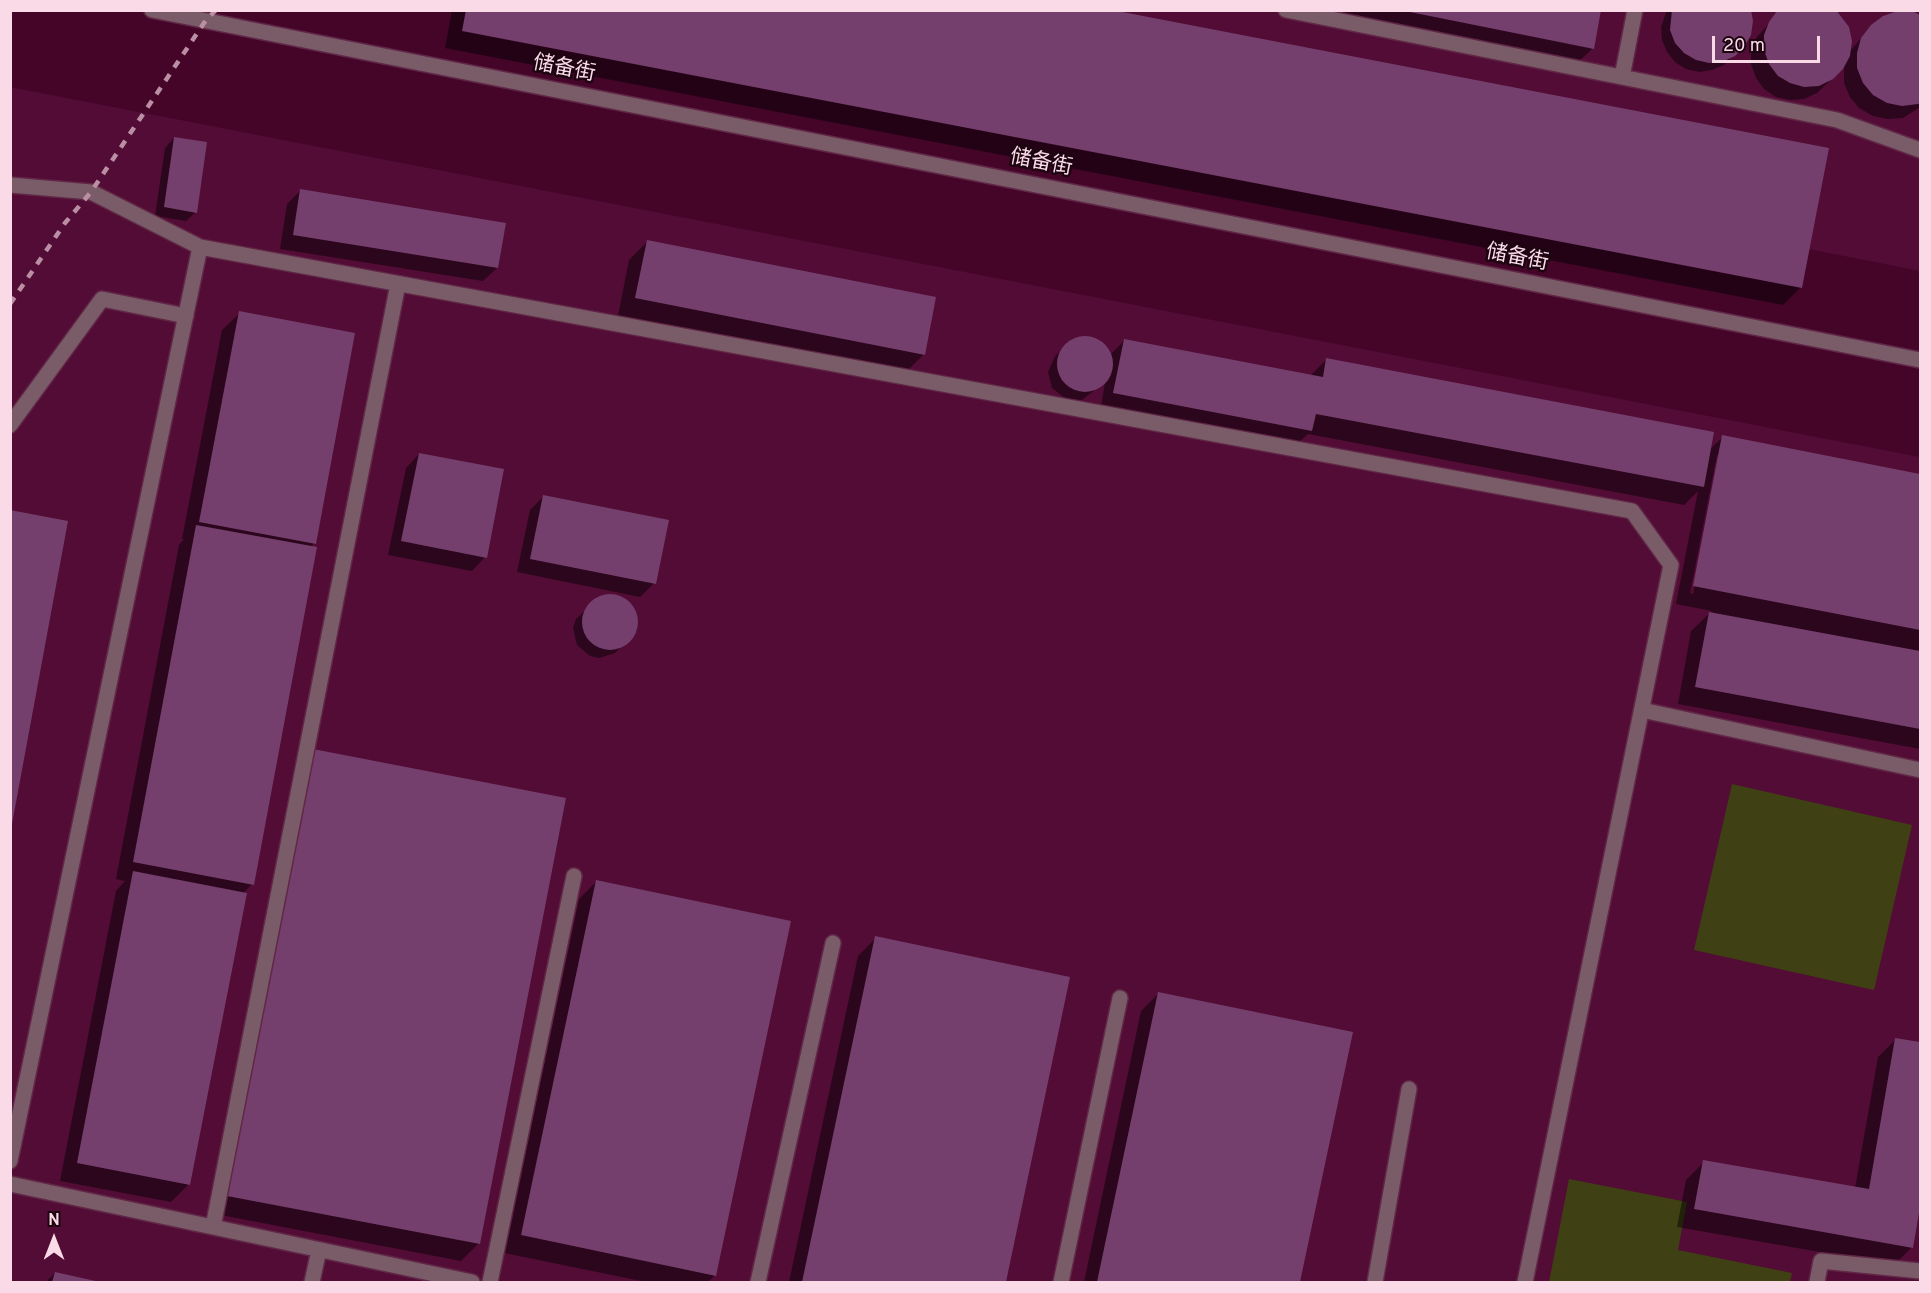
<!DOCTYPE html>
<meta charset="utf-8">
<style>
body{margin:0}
#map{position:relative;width:1931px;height:1293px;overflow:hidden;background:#440529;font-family:Overpass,sans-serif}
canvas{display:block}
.frame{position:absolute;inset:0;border:12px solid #fbdae7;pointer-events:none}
.north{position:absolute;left:24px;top:1209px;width:60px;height:60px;-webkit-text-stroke:4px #1c0410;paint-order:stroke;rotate:0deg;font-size:16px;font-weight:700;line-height:24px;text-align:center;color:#fbdae7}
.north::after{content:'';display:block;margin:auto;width:21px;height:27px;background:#fbdae7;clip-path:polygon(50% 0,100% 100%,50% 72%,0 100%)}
.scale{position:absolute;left:1712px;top:36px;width:108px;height:27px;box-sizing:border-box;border:3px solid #fbdae7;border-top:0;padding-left:8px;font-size:18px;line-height:21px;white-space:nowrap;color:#fbdae7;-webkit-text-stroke:4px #1c0410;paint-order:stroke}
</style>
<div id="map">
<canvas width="1931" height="1293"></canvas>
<div class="frame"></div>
<div class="north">N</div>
<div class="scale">20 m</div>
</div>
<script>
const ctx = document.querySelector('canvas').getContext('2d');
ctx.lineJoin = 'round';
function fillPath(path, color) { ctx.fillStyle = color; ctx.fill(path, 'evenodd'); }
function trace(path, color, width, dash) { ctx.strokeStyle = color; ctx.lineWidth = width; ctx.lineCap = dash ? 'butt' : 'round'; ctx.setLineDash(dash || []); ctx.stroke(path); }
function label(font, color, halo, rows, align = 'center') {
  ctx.font = font + ' Overpass,"Noto Sans SC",sans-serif'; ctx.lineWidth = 5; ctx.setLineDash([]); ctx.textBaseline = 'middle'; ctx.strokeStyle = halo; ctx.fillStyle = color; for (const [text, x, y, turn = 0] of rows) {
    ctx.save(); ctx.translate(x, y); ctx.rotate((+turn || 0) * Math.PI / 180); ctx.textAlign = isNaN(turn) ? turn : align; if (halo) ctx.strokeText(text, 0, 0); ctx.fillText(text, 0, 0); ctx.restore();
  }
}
const built = new Path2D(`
 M601 11H1920V271Z
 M10 87 1920 457V1282H11Z`);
const green = new Path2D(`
 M1732 784 1912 825 1874 990 1694 950Z
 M1569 1179 1687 1202 1678 1250 1792 1273 1790 1282H1549Z`);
const shadow = new Path2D(`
 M452 10H1104L1801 287 1783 305 445 48Z
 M1286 10H1600L1592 49 1574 66Z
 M1667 10H1749L1743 46 1724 65 1712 70 1699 72 1686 69 1675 62 1667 52 1662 40 1661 27Z
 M1781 10H1834L1849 52 1872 26 1914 14 1920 16V107L1903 118 1888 119 1873 116 1859 108 1850 97 1844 83V67L1817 93 1804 99 1790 100 1776 97 1764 89 1756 78 1751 64V50L1756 38Z
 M174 138 196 212 186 221 155 216 165 148Z
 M300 191 497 268 483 281 280 249 287 204Z
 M647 242 924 354 906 372 618 316 629 260Z
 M240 313 314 543 310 548 252 884 242 894 189 1184 171 1202 60 1181 116 891 125 881 116 879 179 545 184 539H182L222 330Z
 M1081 337 1099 340 1111 354 1124 341 1310 376 1326 360 1709 450 1723 437 1920 475V749L1678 704 1691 631 1712 611 1676 604 1698 491 1684 505 1308 434 1297 444 1101 407 1105 382 1082 400 1066 399 1052 388 1048 372 1055 356 1073 340ZM1717 455H1720L1693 594 1690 593Z
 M419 454 485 557 472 571 388 555 406 468Z
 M544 496 654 583 640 597 517 572 530 510Z
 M616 596 630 605 634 613 635 630 631 637 615 653 599 658 590 656 577 645 573 628 576 619 599 598Z
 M313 751 479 1243 461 1261 210 1213 295 769Z
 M596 882 715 1275 708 1282H646L504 1253 579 899Z
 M876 938 1068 978 1004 1282H789L858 956Z
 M1159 993 1351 1033 1299 1282H1084L1141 1011Z
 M1896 1039 1920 1044V1198L1912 1247 1894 1265 1677 1227 1686 1180 1704 1162 1855 1188 1878 1057Z
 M55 1273 97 1282H46Z`);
const building = new Path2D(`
 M466 10H1112L1829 148 1802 288 462 31Z
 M1400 10H1601L1594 49Z
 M1672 10H1751L1753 21 1751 35 1744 47 1735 56 1722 62 1709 63 1696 60 1684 53 1675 43 1670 30Z
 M1836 10 1849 27 1852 41 1850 56 1843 69 1833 79 1819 86 1804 87 1790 83 1778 76 1769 64 1764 50V35L1769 22 1777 11Z
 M1898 11 1914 12 1920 15V103L1918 104 1902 106 1887 103 1873 95 1863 83 1857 68V53L1861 38 1871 25 1883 16Z
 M174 137 207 142 197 213 164 207Z
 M300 189 506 223 498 268 293 235Z
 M647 240 936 297 925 355 635 298Z
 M239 311 355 333 316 544 199 522Z
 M1057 364a28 28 0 1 1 56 0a28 28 0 1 1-56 0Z
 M1124 339 1323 377 1326 358 1714 432 1704 487 1316 414 1312 431 1113 393Z
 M1722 435 1920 474V630L1693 586Z
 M419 453 504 469 487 558 401 541Z
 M543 495 669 520 656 584 530 559Z
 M10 510 68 521 12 824H10Z
 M196 525 317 547 254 885 133 862Z
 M582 622a28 28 0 1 1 56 0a28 28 0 1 1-56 0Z
 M1709 612 1920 651V729L1695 687Z
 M313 749 566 798 480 1244 227 1196Z
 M133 871 247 893 190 1185 77 1163Z
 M596 880 791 921 716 1276 521 1235Z
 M875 936 1070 977 1006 1282H802Z
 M1158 992 1353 1032 1300 1282H1097Z
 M1895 1038 1920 1042V1207L1913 1248 1694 1209 1703 1160 1869 1189Z
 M55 1272 100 1282H52Z`);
const minor = new Path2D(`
 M152 10 1920 360
 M1286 10 1837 120 1920 150
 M1622 77 1635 10
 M10 185 91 192 200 247 1632 511 1671 565 1525 1282
 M10 425 102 299 186 316
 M1642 710 1920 770
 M10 1161 200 247
 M10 1184 472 1282
 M213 1227 398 284
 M312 1282 319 1250
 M490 1282 574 876
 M758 1282 833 943
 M1061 1282 1120 998
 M1375 1282 1409 1089
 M1817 1282 1821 1261 1920 1271`);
const rail = new Path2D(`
 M10 304 65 223 91 192 206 20 216 10`);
const streetNames = [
 ["储备街",564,70,11],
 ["储备街",1041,164,11],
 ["储备街",1517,259,11]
];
fillPath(built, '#530c35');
fillPath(green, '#3f4114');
fillPath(shadow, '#0007');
fillPath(building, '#743f6d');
trace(minor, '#612747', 18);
trace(minor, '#7a5b68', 15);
trace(rail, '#ba8ea3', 4.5, [8, 8]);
label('21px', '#fbdae7', '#1c0410', streetNames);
</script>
